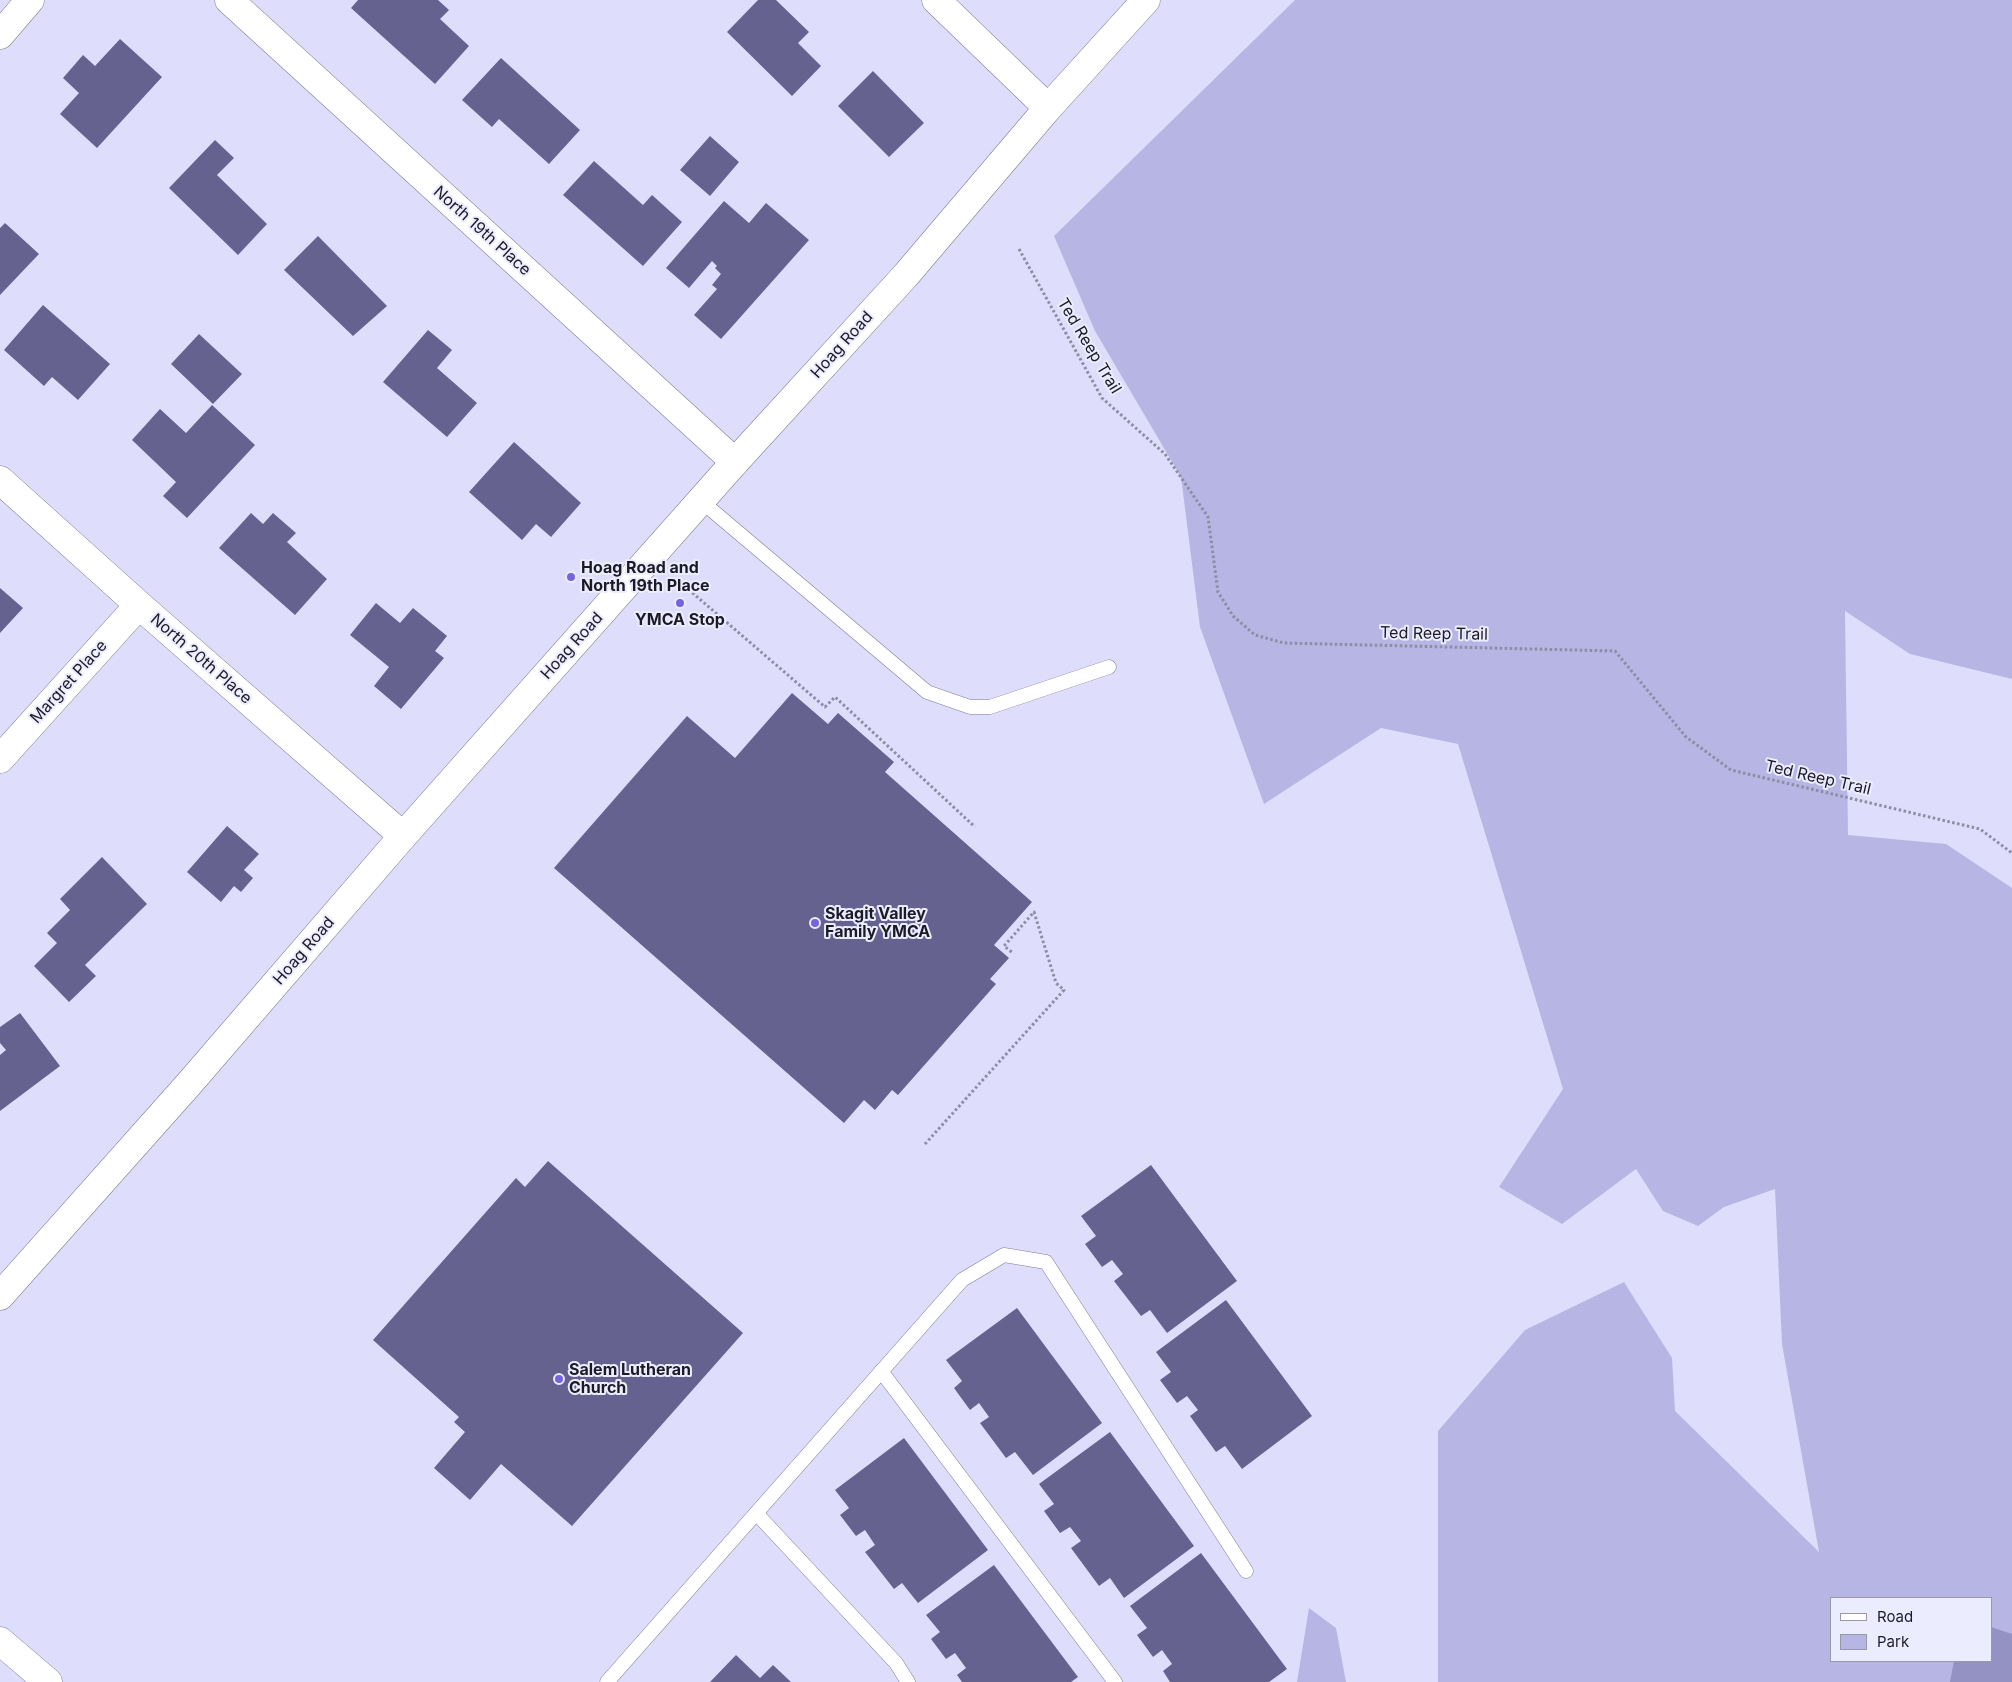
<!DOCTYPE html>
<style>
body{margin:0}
#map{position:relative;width:2012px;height:1682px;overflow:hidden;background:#dedefc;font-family:Inter,sans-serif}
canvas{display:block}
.legend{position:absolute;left:1830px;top:1597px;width:162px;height:65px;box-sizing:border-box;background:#ececff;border:1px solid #9898a8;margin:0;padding:6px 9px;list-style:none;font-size:15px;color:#1b1a25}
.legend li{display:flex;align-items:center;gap:10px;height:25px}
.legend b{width:25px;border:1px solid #9898a8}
</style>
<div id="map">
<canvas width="2012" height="1682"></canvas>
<ul class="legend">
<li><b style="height:6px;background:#fff"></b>Road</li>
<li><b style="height:14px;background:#b7b5e3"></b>Park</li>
</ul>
</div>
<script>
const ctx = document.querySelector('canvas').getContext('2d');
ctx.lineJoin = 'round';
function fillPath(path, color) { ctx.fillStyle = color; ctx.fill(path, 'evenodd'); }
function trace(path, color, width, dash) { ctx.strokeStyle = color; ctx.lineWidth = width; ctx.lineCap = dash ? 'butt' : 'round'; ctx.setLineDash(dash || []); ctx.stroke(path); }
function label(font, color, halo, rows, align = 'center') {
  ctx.font = font + ' Inter,sans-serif'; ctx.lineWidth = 4; ctx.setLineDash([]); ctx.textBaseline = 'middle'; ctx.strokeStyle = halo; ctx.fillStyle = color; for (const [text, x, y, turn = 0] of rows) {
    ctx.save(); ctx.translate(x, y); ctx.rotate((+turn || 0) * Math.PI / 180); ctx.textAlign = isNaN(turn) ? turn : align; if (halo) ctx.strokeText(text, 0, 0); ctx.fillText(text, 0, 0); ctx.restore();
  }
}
const green = new Path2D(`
 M1295 0H2012V679L1910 654 1845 611 1848 835 1946 844 2012 888V1682H1438V1431L1525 1330 1624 1282 1672 1358 1675 1411 1819 1552 1782 1344 1775 1189 1724 1207 1698 1226 1663 1211 1636 1169 1562 1224 1499 1187 1563 1089 1458 744 1381 728 1264 804 1200 627 1181 477 1095 331 1054 236ZM1831 1598H1991V1661H1831Z
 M1309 1608 1336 1628 1346 1682H1297Z`);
const water = new Path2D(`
 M1991 1627 2012 1634V1682H1950L1954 1661H1991Z`);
const building = new Path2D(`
 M358 0H438L449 10 440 19 469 46 435 84 351 8Z
 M758 0H776L809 32 798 43 821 66 792 96 727 32Z
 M120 39 162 77 97 148 60 114 79 93 63 78 83 55 95 66Z
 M501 58 580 130 549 164 499 119 492 127 462 100Z
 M873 71 924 123 889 157 838 106Z
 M710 136 739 162 710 196 680 170Z
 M215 140 234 158 217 175 267 224 238 255 169 188Z
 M594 161 643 205 652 195 682 222 643 266 563 195Z
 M724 201 749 223 766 203 809 240 721 339 694 315 717 289 712 285 721 274 715 268 717 266 712 261 689 288 666 268Z
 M5 223 39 254 0 295V228Z
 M318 236 387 306 353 336 284 270Z
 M43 305 110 364 78 400 52 377 44 386 4 350Z
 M428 330 452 350 437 368 477 403 447 437 383 382Z
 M199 334 242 374 213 404 171 364Z
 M212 405 255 445 187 518 163 496 176 482 132 440 160 409 186 433Z
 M514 442 581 503 551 537 536 524 522 540 469 492Z
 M251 513 263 524 273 513 296 533 287 542 327 579 295 615 219 548Z
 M0 588 23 608 0 633Z
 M376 603 400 623 413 608 447 636 435 651 444 658 401 709 374 686 389 667 350 635Z
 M792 693 828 724 838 713 894 762 885 772 1032 902 994 945 1009 958 990 979 996 984 898 1095 892 1090 875 1110 864 1100 844 1123 554 868 687 716 735 758Z
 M227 826 259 854 244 870 253 878 241 892 234 886 221 902 187 872Z
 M102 857 147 904 85 965 96 976 69 1002 34 966 57 943 47 933 70 910 60 899Z
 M20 1013 60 1066 0 1111V1055L6 1050 0 1043V1027Z
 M548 1161 743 1333 572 1526 501 1464 470 1500 434 1468 465 1432 454 1422 459 1417 373 1340 516 1178 525 1187Z
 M1151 1165 1237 1281 1167 1333 1150 1310 1141 1316 1114 1281 1123 1274 1112 1260 1102 1267 1085 1244 1096 1236 1081 1216Z
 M1226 1300 1312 1416 1242 1469 1225 1446 1216 1452 1190 1416 1198 1410 1187 1396 1177 1403 1160 1380 1171 1372 1156 1352Z
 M1017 1308 1102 1423 1033 1475 1015 1452 1006 1458 980 1423 989 1417 979 1403 970 1410 954 1388 962 1381 946 1360Z
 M1110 1432 1194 1546 1124 1598 1110 1578 1099 1586 1071 1548 1081 1541 1070 1527 1060 1533 1044 1511 1054 1504 1039 1484Z
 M904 1438 988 1550 918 1603 902 1583 894 1589 865 1552 875 1545 865 1530 856 1536 840 1515 849 1508 835 1490Z
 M1201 1553 1287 1669 1269 1682H1170L1163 1671 1172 1664 1162 1650 1153 1657 1137 1635 1147 1628 1130 1606Z
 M994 1565 1078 1677 1071 1682H962L957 1675 966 1668 955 1653 946 1659 931 1639 940 1632 926 1615Z
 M736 1655 760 1678 773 1665 791 1682H710Z`);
const path = new Path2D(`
 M1019 249 1102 398 1165 454 1208 517 1218 592 1233 616 1255 635 1284 643 1615 651 1686 737 1731 770 1980 829 2012 853
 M681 583 825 707 835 697 975 827
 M925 1144 1064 990 1056 983 1034 912 1004 946 1013 953`);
const lane = new Path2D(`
 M701 501 927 692 970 707H990L1109 667
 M881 1371 1115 1682
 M756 1513 896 1663 908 1682
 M607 1682 962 1280 1004 1255 1046 1262 1246 1571`);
const street = new Path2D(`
 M229 0 735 462
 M936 0 1048 108
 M0 35 30 0
 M0 480 139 605 403 836
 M0 759 139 605`);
const secondary = new Path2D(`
 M0 1296 188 1085 403 836 735 462 906 275 1048 108 1146 0
 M0 1641 48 1682`);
const markers = [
 [571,577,5,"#7663de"],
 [680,603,5,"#7663de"],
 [815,923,5,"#7663de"],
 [559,1379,5,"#7663de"]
];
const streetNames = [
 ["North 19th Place",482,231,42],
 ["Hoag Road",842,345,-48],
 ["Ted Reep Trail",1089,346,59],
 ["Ted Reep Trail",1434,634,1],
 ["Hoag Road",572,646,-48],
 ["North 20th Place",201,659,41],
 ["Margret Place",69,682,-48],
 ["Ted Reep Trail",1818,778,13],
 ["Hoag Road",304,951,-49]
];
const poiNames = [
 ["Hoag Road and",581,568],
 ["North 19th Place",581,586],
 ["YMCA Stop",680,620,"center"],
 ["Skagit Valley",825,914],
 ["Family YMCA",825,932],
 ["Salem Lutheran",569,1370],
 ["Church",569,1388]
];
fillPath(green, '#b7b5e3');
fillPath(water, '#9492c3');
fillPath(building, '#656290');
trace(lane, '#7d7c98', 15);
trace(street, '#7d7c98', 29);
trace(secondary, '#7d7c98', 29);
trace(path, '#8d8ca3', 3, [2.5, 2.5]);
trace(lane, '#fff', 14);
trace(street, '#fff', 28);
trace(secondary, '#fff', 28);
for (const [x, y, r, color] of markers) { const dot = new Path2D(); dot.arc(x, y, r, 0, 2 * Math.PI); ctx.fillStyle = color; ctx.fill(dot); trace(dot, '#ececff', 2); }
label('16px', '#1b1a25', '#ececff', streetNames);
label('bold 16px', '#1b1a25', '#ececff', poiNames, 'left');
</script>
